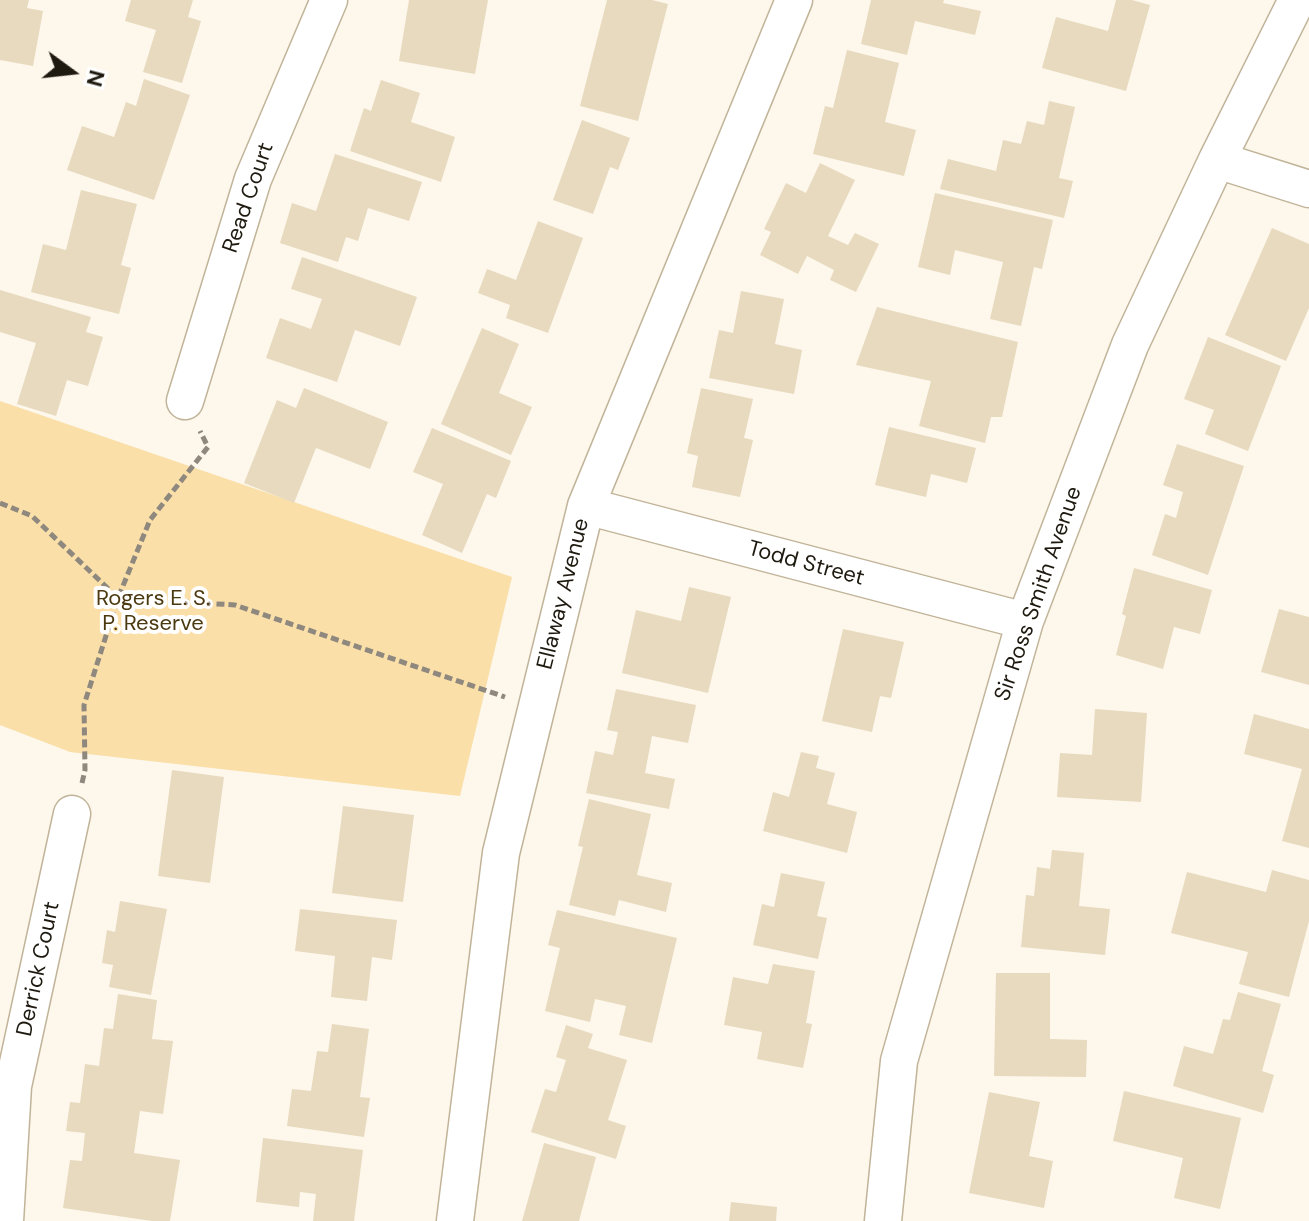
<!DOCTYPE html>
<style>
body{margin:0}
#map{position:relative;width:1309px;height:1221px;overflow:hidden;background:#fdf7ec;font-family:"DM Sans",sans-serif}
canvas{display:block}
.north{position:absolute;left:32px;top:32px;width:80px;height:80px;-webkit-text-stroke:6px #fff;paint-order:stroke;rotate:105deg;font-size:22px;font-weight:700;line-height:32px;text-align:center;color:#1f1a10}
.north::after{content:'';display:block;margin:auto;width:28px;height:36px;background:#1f1a10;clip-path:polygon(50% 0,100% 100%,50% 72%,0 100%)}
</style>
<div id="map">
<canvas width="1309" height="1221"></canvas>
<div class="north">N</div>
</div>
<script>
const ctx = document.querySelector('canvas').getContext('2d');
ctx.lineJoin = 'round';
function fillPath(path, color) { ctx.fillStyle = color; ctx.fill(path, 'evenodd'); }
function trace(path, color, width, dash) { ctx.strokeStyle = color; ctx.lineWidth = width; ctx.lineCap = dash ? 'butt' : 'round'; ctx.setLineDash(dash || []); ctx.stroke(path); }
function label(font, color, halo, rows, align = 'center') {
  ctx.font = font + ' "DM Sans",sans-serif'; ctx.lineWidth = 8; ctx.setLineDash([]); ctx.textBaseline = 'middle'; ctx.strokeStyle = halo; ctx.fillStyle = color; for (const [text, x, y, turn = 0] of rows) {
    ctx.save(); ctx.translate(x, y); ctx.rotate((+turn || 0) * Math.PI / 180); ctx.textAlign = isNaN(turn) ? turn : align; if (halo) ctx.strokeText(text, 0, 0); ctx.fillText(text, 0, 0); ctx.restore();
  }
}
const green = new Path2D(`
 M0 401 512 577 460 796 70 752 0 725Z`);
const building = new Path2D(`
 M0 0H29L27 8 43 11 33 66 0 60Z
 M131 0H193L188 17 201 21 182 83 143 72 156 30 125 21Z
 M409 0H488L475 74 399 61Z
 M607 0H652L668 4 638 121 580 106Z
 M871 0H944L943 3 981 11 975 35 915 21 907 55 861 44Z
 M1116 0H1132L1150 5 1126 91 1042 68 1056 17 1108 31Z
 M847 50 899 63 885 122 916 130 904 176 813 154 825 106 833 108Z
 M144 79 190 95 154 200 67 170 82 126 114 137 126 102 136 106Z
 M381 80 420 93 411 122 455 137 441 182 350 151 364 108 371 111Z
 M1049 101 1075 107 1059 178 1073 181 1064 218 940 189 948 159 996 171 1003 140 1021 144 1027 121 1044 125Z
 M582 120 630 138 618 170 610 167 593 214 553 200Z
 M335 154 422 182 409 221 368 208 358 241 346 237 338 262 280 243 292 203 316 211Z
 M820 163 855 180 828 236 848 245 855 233 879 244 856 292 830 280 834 270 807 256 798 274 760 255 771 232 764 229 786 183 806 193Z
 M81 190 137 204 121 265 131 268 119 314 31 292 43 244 66 250Z
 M935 193 1053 220 1042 269 1034 267 1021 326 990 319 1003 262 955 250 950 275 918 267Z
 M538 221 583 238 548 333 506 318 510 305 478 293 487 269 516 280Z
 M1272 228 1309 244V308L1286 361 1225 335Z
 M302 257 417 297 400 346 355 330 337 382 266 358 280 318 311 329 322 299 291 289Z
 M0 290 91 317 86 332 103 337 88 386 67 380 56 416 17 404 36 343 0 332Z
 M741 291 784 299 775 344 802 350 794 394 709 378 719 330 733 333Z
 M877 307 1018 342 1002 417H991L985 443 919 426 931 381 856 365Z
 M482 328 519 344 499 393 532 407 511 455 441 424Z
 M1208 337 1281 366 1248 451 1205 434 1214 410 1184 399Z
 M304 388 388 422 370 469 316 448 294 503 244 483 277 400 296 408Z
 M701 388 753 399 744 438 753 440 740 497 692 487 698 456 687 453Z
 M889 427 976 448 967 483 931 474 926 497 875 485Z
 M432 428 511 461 496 498 487 494 462 553 422 535 443 484 413 472Z
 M1177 444 1244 466 1208 575 1152 555 1165 514 1176 518 1183 492 1163 485Z
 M1134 568 1212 590 1200 634 1174 627 1163 669 1116 655 1126 616 1122 614Z
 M689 587 731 597 708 693 622 673 636 610 681 621Z
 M1279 609 1309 617V685L1261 672Z
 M843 629 904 642 891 698 880 696 872 732 822 721Z
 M616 689 696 705 688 743 652 736 645 773 675 779 669 809 586 793 595 751 613 755 618 732 607 730Z
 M1095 709 1147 713 1141 802 1057 797 1060 753 1092 755Z
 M1254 714 1309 729V848L1282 841 1302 769 1244 754Z
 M801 752 819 756 816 768 835 773 827 804 857 812 847 853 763 831 773 792 789 797Z
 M172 770 224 777 210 883 158 876Z
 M589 799 651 814 637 875 672 883 666 912 619 900 615 916 569 905 583 847 578 846Z
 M343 806 414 815 403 902 332 893Z
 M1052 850 1084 853 1079 906 1110 909 1105 955 1021 947 1026 895 1034 896 1037 867 1050 869Z
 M1272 870 1309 880V921L1289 997 1239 984 1248 952 1171 933 1187 872 1266 892Z
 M781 873 825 882 817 916 827 918 818 959 753 945 762 904 774 907Z
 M120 901 167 909 151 995 109 987 113 965 102 963 107 930 115 932Z
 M300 909 397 920 392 960 372 957 367 1001 331 997 335 956 295 951Z
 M557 910 677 938 652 1043 619 1035 626 1006 595 999 590 1022 545 1011 560 948 548 945Z
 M773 964 815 971 806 1023 812 1024 803 1068 757 1059 762 1032 724 1025 733 977 768 984Z
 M996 973H1050V1039L1087 1040 1086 1077 994 1076Z
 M1238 992 1281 1004 1262 1071 1274 1075 1263 1113 1173 1086 1184 1046 1213 1054 1223 1019 1230 1020Z
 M118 994 157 1000 152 1039 173 1041 163 1114 140 1111 134 1153 180 1160 170 1221H152L63 1208 70 1160 82 1161 85 1133 66 1131 70 1102 80 1103 85 1064 99 1066 104 1028 113 1029Z
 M332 1024 369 1029 360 1097 370 1098 364 1137 287 1126 292 1089 311 1091 317 1051 328 1052Z
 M566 1025 593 1034 588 1048 627 1060 608 1120 626 1126 616 1159 531 1132 545 1089 556 1092 566 1060 556 1057Z
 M1124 1091 1241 1118 1220 1209 1174 1198 1183 1158 1113 1141Z
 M989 1092 1040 1102 1029 1156 1053 1161 1044 1208 969 1193Z
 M263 1138 363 1150 354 1221H313L316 1194 300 1192 299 1207 256 1202Z
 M544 1143 596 1157 579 1221H522Z
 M731 1202 777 1207 776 1221H729Z`);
const path = new Path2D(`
 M0 503 32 516 118 598 235 605 505 697
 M82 783 85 770 84 705 118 598 150 520 208 447 200 431`);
const street = new Path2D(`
 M1217 160 1309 189
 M185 401 253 179 329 0
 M586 506 1025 621
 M5 1221 13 1086 72 814
 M455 1221 501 853 586 506 794 0
 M883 1221 899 1061 1025 621 1130 345 1217 160 1297 0`);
const streetNames = [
 ["Read Court",249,198,-71],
 ["Todd Street",806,564,15],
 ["Ellaway Avenue",564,594,-76],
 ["Sir Ross Smith Avenue",1039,594,-71],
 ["Derrick Court",39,969,-78]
];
const parkNames = [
 ["Rogers E. S.",153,599],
 ["P. Reserve",153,624]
];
fillPath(green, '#fadfa8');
fillPath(building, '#e8dabe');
trace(street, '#c1b499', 39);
trace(path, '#8e887e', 5, [8, 4]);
trace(street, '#fff', 36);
label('22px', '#1f1a10', '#fff', streetNames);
label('22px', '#4b3910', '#fff', parkNames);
</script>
